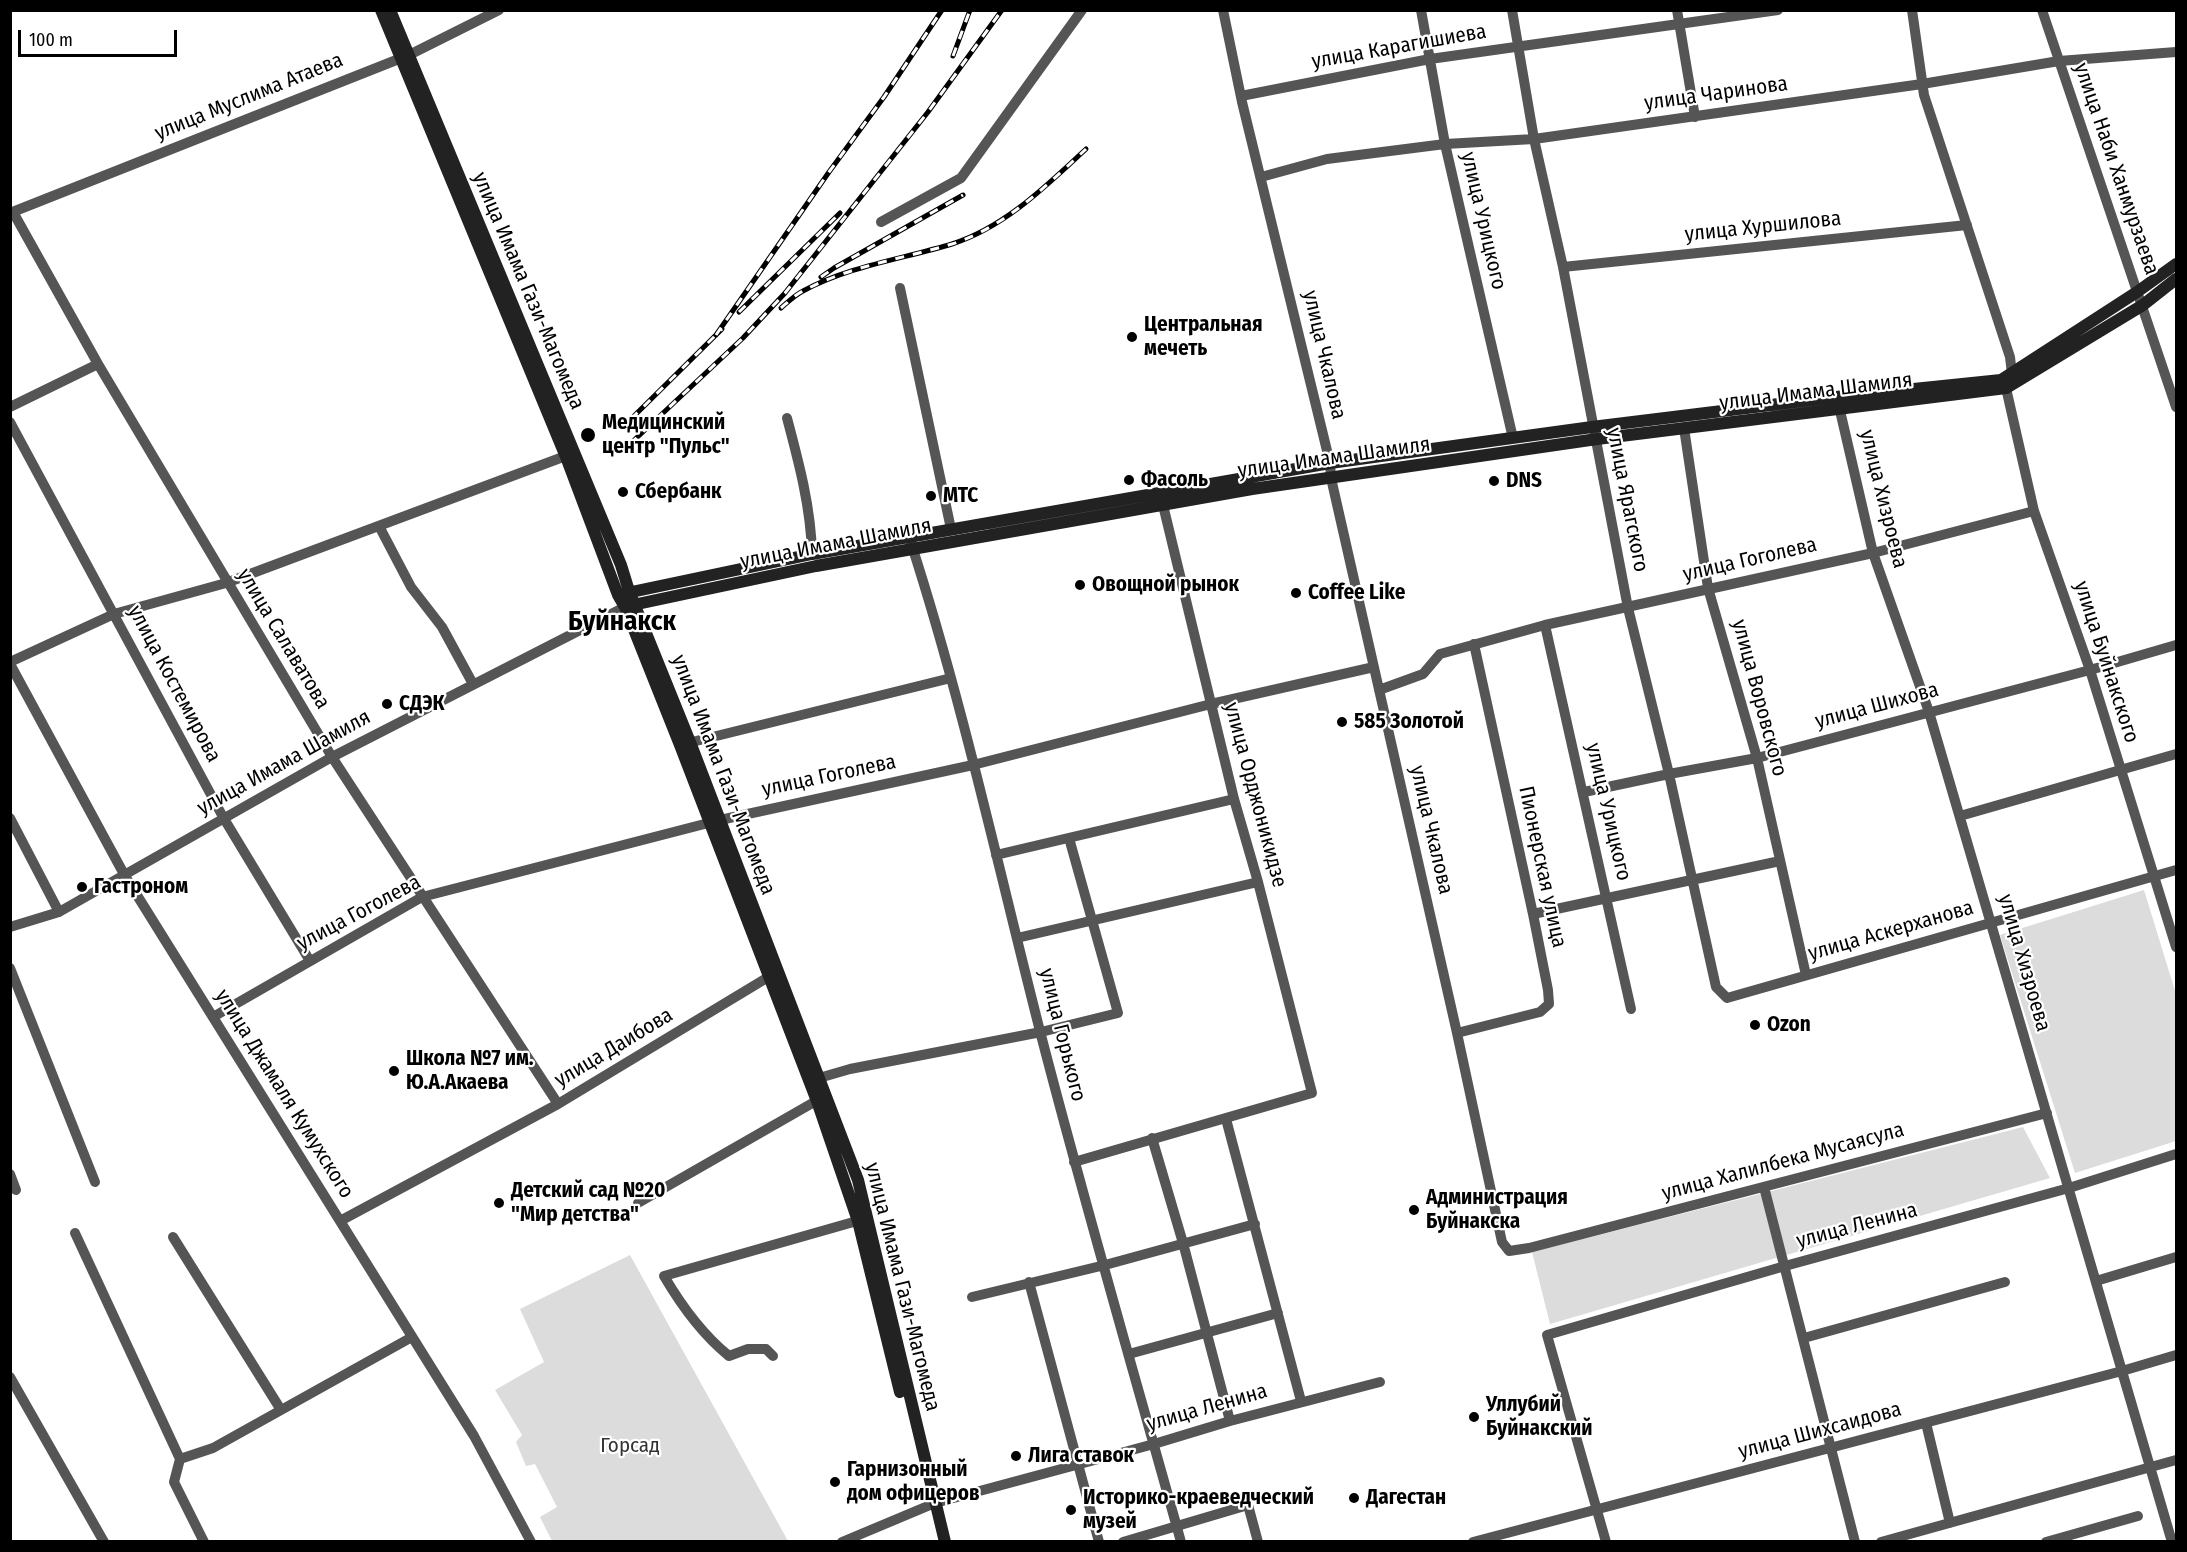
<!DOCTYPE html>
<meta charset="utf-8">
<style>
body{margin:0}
#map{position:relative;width:2187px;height:1552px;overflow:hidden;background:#fff;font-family:"Fira Sans Condensed",sans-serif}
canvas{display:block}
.frame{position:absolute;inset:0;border:12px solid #000;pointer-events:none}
.scale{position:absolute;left:18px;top:30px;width:159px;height:27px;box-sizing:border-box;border:3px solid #000;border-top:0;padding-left:8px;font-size:18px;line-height:21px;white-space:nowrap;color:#000;-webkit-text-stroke:4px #fff;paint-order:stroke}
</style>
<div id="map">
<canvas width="2187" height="1552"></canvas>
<div class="frame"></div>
<div class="scale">100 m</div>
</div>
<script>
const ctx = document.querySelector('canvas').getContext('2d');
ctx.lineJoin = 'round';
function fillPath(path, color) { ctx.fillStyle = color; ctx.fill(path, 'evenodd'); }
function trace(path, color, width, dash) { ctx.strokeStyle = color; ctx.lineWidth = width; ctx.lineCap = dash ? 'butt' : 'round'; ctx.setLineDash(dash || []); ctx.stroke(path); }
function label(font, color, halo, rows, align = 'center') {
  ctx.font = font + ' "Fira Sans Condensed",sans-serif'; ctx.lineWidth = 4.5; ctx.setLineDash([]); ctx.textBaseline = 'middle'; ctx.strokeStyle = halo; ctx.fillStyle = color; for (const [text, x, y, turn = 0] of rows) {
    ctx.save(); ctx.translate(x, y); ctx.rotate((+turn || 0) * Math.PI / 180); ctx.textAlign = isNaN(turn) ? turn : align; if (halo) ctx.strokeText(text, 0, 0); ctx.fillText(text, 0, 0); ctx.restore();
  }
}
const green = new Path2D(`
 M2144 890 2176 994V1141L2075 1173 2000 935Z
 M2023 1127 2050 1178 1550 1324 1532 1252Z
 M630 1255 788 1541H552L540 1517 557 1507 535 1464 526 1466 516 1442 522 1435 495 1390 544 1362 520 1309Z`);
const street = new Path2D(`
 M1223 10 1242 102 1330 463 1331 478 1457 1033 1502 1242 1509 1251 1529 1248 2047 1113
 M1421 10 1445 144 1512 434 1515 437
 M1512 10 1534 139 1563 267 1628 608 1669 774 1716 987 1727 998 2176 870
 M1677 10 1695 117
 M1912 10 1924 95 2010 357 2012 374
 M2042 10 2176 407
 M1241 96 1430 59 1778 10
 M1261 177 1327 159 1445 144 1534 139 1922 84 2059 61 2176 52
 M13 212 98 364 332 757 558 1104
 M10 213 409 55 499 10
 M881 222 961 178 1082 10
 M1563 267 1967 225
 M900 288 951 529
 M2006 388 2034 511 2090 670 2176 947
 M1838 402 1873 553 1929 712 2172 1542
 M10 407 98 364
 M787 418C799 463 811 508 812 554
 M10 422 223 817 310 961
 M1684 428 1708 588 1757 758 1806 975
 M379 526 411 587 442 627 473 684
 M911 543C963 704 999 871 1041 1035 1085 1205 1134 1373 1181 1542
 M1545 625 1631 1009
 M10 662 114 614 226 583 571 454
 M10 664 125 876 474 1436 531 1542
 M1379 690 1423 674 1440 654 1545 625 1873 553 2034 511
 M684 744 951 678
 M1584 792 1669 774 1757 758 2090 670 2176 645
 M1960 816 2176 754
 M10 818 59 912
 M996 855 1234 799
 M1533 914 1780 861
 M10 927 59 912 332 757 625 607
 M1017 938 1258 882
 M10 968 95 1182
 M213 1017 422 897 720 820 973 765 1211 704 1374 667
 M1457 1033 1540 1012 1549 1004 1548 990 1533 914 1474 644
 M819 1078 850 1069 1041 1032 1118 1013 1069 838
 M1226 1119 1301 1401
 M1152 1138 1183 1243 1230 1421
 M1074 1162 1312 1093 1258 882 1234 799 1163 505
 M10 1174 16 1190
 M1764 1187 1855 1542
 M638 1203 823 1097
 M340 1221 558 1104 775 973
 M75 1233 180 1459
 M173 1237 281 1410
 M2096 1281 2176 1257
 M1029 1282 1099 1542
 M972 1297 1105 1265 1255 1224
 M1804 1338 2005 1282
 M1129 1354 1278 1313
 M773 1356 766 1349H748L729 1356C703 1335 681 1305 664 1276L864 1219
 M10 1377 104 1542
 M1926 1423 1950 1523
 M180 1459 213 1448 412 1337
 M180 1459 174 1482 204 1542
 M842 1542 935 1503 1154 1444 1230 1421 1380 1382
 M1123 1542 1248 1505 1258 1542
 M1473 1542 2122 1371 2176 1355
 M1606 1542 1547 1335 1785 1266 2069 1188 2176 1154
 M1881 1542 2176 1460
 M2046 1542 2138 1516`);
const secondary = new Path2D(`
 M381 10 566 457 618 595 625 607 680 745 817 1101 858 1221 900 1392
 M390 10 621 565 629 591 690 742 858 1180 945 1542
 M622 594 812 554 1330 463 1592 427 1836 397 2001 380 2137 292 2176 264
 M628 606 816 566 1252 489 1597 439 2006 388 2143 305 2176 279`);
const rail = new Path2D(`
 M953 56 970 10
 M821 277 834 268 963 195
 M781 308C788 302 795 295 803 291 849 266 902 259 952 244 1005 227 1046 186 1086 149
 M739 312 840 213
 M716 335 829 172 884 97 942 10
 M631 419 722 329
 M630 444 743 338 785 293 928 112 1002 10`);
const markers = [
 [1132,337,6,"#000"],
 [588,435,8,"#000"],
 [1129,480,6,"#000"],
 [1494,481,6,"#000"],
 [623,492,6,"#000"],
 [931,496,6,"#000"],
 [1080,585,6,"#000"],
 [1296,593,6,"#000"],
 [387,704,6,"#000"],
 [1342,722,6,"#000"],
 [82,887,6,"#000"],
 [1755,1025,6,"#000"],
 [394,1071,6,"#000"],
 [499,1203,6,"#000"],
 [1414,1210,6,"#000"],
 [1474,1417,6,"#000"],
 [1016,1456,6,"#000"],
 [835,1482,6,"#000"],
 [1354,1498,6,"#000"],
 [1071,1510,6,"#000"]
];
const streetNames = [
 ["улица Карагишиева",1399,47,-10],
 ["улица Чаринова",1716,94,-8],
 ["улица Муслима Атаева",249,97,-22],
 ["улица Наби Ханмурзаева",2116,169,71],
 ["улица Урицкого",1483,221,77],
 ["улица Хуршилова",1763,227,-6],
 ["улица Имама Гази-Магомеда",528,291,67],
 ["улица Чкалова",1324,355,77],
 ["улица Имама Шамиля",1816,392,-7],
 ["улица Имама Шамиля",1334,458,-8],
 ["улица Хизроева",1883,499,76],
 ["улица Ярагского",1627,500,79],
 ["улица Имама Шамиля",836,544,-11],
 ["улица Гоголева",1750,560,-13],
 ["улица Салаватова",283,639,59],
 ["улица Буйнакского",2106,662,72],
 ["улица Костемирова",174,684,62],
 ["улица Воровского",1759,698,75],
 ["улица Шихова",1877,706,-15],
 ["улица Имама Шамиля",284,763,-29],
 ["улица Имама Гази-Магомеда",723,775,69],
 ["улица Гоголева",829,776,-12],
 ["улица Орджоникидзе",1255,795,75],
 ["улица Урицкого",1608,812,77],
 ["улица Чкалова",1431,830,77],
 ["Пионерская улица",1542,867,78],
 ["улица Гоголева",359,913,-28],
 ["улица Аскерханова",1891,931,-16],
 ["улица Хизроева",2024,963,74],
 ["улица Горького",1062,1035,76],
 ["улица Даибова",614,1048,-31],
 ["улица Джамаля Кумухского",284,1094,58],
 ["улица Халилбека Мусаясула",1783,1162,-15],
 ["улица Ленина",1857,1226,-15],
 ["улица Имама Гази-Магомеда",902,1287,76],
 ["улица Ленина",1207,1408,-16],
 ["улица Шихсаидова",1820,1431,-15]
];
const poiNames = [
 ["Центральная",1144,325],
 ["мечеть",1144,349],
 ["Медицинский",602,423],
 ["центр \"Пульс\"",602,447],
 ["Фасоль",1141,480],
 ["DNS",1506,481],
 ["Сбербанк",635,492],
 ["МТС",943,496],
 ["Овощной рынок",1092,585],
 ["Coffee Like",1308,593],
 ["СДЭК",399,704],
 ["585 Золотой",1354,722],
 ["Гастроном",94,887],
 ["Ozon",1767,1025],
 ["Школа №7 им.",406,1059],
 ["Ю.А.Акаева",406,1083],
 ["Детский сад №20",511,1191],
 ["\"Мир детства\"",511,1215],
 ["Администрация",1426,1198],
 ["Буйнакска",1426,1222],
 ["Уллубий",1486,1405],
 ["Буйнакский",1486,1429],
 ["Лига ставок",1028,1456],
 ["Гарнизонный",847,1470],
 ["дом офицеров",847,1494],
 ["Историко-краеведческий",1083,1498],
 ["музей",1083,1522],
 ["Дагестан",1366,1498]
];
const parkNames = [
 ["Горсад",630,1446]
];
const districtNames = [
 ["Буйнакск",622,622]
];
fillPath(green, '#dcdcdc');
trace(street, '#555', 10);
trace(secondary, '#222', 12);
trace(rail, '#000', 5);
trace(rail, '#fff', 3, [9]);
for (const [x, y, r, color] of markers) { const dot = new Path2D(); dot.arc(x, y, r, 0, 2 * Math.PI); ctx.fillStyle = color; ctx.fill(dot); trace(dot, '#fff', 2); }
label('21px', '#000', '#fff', streetNames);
label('bold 21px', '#000', '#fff', poiNames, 'left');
label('21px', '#333', '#fff', parkNames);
label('bold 27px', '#000', '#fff', districtNames);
</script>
